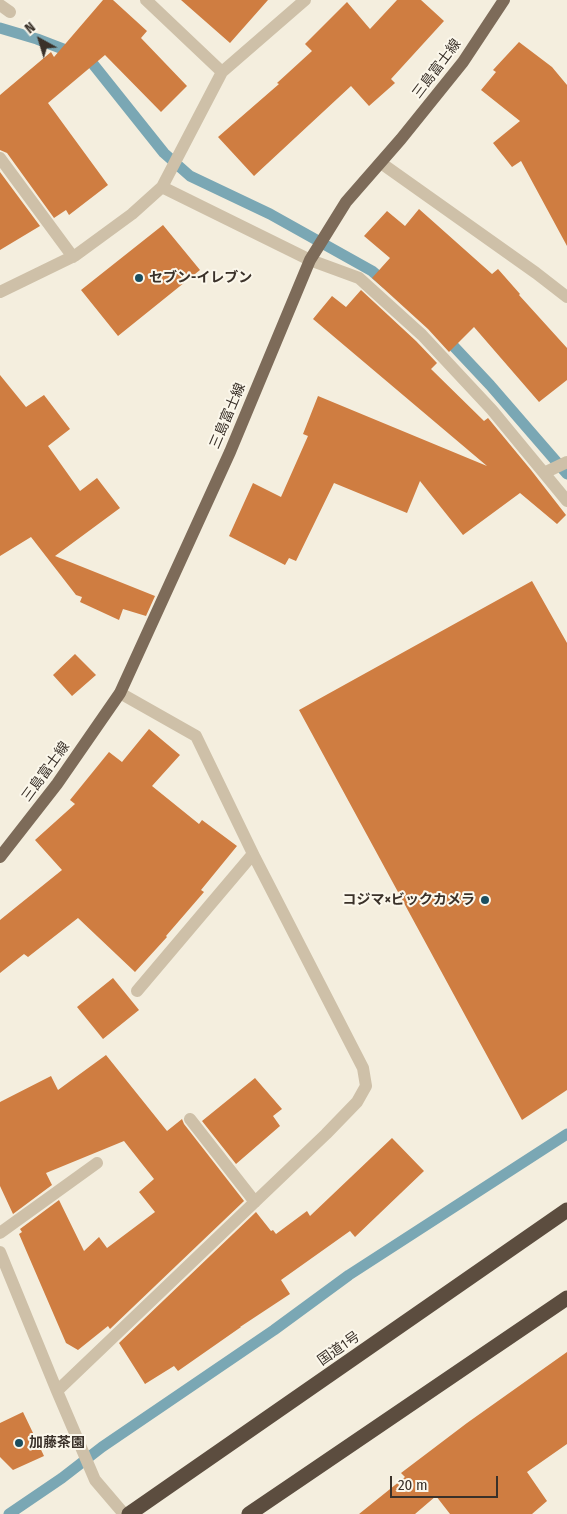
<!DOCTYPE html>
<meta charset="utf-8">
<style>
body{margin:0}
#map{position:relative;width:567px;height:1514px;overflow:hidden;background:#f4eede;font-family:"Fira Sans Condensed",sans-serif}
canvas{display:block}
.north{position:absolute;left:15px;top:15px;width:50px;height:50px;-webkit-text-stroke:4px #fbf7eb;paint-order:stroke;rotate:321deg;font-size:14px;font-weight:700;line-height:20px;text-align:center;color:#3a3129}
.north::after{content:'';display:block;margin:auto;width:18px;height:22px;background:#3a3129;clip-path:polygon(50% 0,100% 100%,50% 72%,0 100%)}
.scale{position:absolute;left:390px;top:1476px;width:108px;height:22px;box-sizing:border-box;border:2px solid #3a3129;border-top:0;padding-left:6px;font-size:15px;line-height:18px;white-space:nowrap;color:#3a3129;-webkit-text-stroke:4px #fbf7eb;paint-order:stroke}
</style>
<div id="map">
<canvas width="567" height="1514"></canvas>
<div class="north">N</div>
<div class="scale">20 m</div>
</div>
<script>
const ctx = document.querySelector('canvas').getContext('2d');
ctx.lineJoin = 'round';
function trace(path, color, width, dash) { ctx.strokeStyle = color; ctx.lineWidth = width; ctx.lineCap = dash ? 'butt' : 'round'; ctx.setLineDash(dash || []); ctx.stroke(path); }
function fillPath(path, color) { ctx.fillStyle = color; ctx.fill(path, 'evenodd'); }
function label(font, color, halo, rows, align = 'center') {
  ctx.font = font + ' "Fira Sans Condensed","Noto Sans JP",sans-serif'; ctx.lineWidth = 4; ctx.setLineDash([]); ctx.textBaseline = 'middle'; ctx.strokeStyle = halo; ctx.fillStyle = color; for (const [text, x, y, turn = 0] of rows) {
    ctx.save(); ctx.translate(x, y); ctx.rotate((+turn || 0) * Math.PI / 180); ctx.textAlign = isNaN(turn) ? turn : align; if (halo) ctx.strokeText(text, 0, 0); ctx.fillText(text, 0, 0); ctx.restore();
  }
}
const stream = new Path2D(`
 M0 28 37 39 89 59 164 153 190 176 270 214 372 271 386 283
 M444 336 490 385 567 474
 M9 1514 62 1478 102 1447 274 1330 349 1275 567 1134`);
const building = new Path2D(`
 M103 0H113L147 31 141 38 187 86 161 112 105 55 48 103 108 185 69 215 66 210 54 218 7 153 0 150V95L51 52 54 57Z
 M181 0H268L230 43Z
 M397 0H421L444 21 391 79 395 83 369 106 351 86 254 176 218 137 279 84 277 83 312 51 305 44 347 2 370 29Z
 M519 42 552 67 567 85V246L521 161 512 167 493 143 520 121 481 90 496 72 493 70Z
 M0 172 40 226 0 250Z
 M419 209 492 274 498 269 520 294 519 295 567 348V380L539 402 474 327 449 352 428 329 372 278 390 258 364 236 387 211 405 226Z
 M163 225 200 270 118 336 81 290Z
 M361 290 416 341 437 363 431 369 484 421 488 418 531 470 566 515 557 524 520 493 463 535 420 481 407 513 334 483 296 561 289 558 285 565 229 536 253 483 281 497 308 436 303 434 318 396 487 466 313 319 332 296 346 307Z
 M0 375 26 407 44 395 70 429 48 446 80 491 97 478 120 508 55 556 155 596 146 616 123 609 119 620 80 602 82 597 76 595 31 537 0 556Z
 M532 581 567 643V1090L522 1120 299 710Z
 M75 654 96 675 72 696 53 675Z
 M149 729 180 755 152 786 199 824 202 820 237 846 201 890 204 892 166 936 167 937 135 972 78 918 28 957 24 954 0 973V920L62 870 35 840 75 804 70 800 109 752 122 762Z
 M113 978 139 1010 103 1039 77 1007Z
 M106 1055 167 1131 182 1119 184 1124 244 1201 110 1329 108 1326 78 1350 66 1343 19 1234 22 1232 20 1229 59 1200 84 1251 99 1237 107 1248 155 1212 139 1192 154 1179 124 1141 46 1173 52 1185 13 1214 0 1186V1102L51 1076 58 1090Z
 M255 1078 282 1109 273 1116 280 1126 236 1164 202 1121Z
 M392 1138 424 1171 355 1237 350 1231 281 1280 290 1294 240 1327H241L178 1371 174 1366 145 1384 119 1343 256 1212 271 1231 273 1230 276 1234 307 1211 310 1216Z
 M567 1352V1444L527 1472 547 1501 532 1514H450L436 1496 415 1514H359L405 1477 401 1473 467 1423Z
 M23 1412 44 1456 13 1470 0 1457V1423Z`);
const minor = new Path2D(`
 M146 0 222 72 162 187
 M0 5 10 12
 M222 72 305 0
 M0 158 73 257
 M381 163 536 273 567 297
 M0 292 76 255 132 214 162 187 310 260 359 278 422 335 492 410 567 501
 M544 473 567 462
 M137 991 253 854
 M190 1119 255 1202
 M0 1233 97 1163
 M0 1252 57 1391 95 1480 124 1514
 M57 1391 326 1134 357 1102 366 1086 363 1068 255 858 196 736 120 693`);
const major = new Path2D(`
 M0 857 57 784 120 693 230 452 310 260 346 202 401 139 463 62 504 0`);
const highway = new Path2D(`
 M129 1514 567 1210
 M249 1514 567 1298`);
const markers = [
 [139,278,5,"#1b4e5f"],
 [485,900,5,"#1b4e5f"],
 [19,1443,5,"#1b4e5f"]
];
const streetNames = [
 ["三島富士線",437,69,-53],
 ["三島富士線",228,416,-67],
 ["三島富士線",46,772,-54],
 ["国道1号",339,1349,-35]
];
const poiNames = [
 ["セブン-イレブン",149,278],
 ["コジマ×ビックカメラ",475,900,"right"],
 ["加藤茶園",29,1443]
];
trace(stream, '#7aa7b4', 11);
fillPath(building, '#cf7d41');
trace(minor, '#cec0a8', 12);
trace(major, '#7d6b59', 12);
trace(highway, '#5c4d3f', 15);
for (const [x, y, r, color] of markers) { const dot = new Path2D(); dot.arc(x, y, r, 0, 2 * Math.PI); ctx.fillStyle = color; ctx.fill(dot); trace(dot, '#fbf7eb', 2); }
label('14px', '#3a3129', '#fbf7eb', streetNames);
label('bold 14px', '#3a3129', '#fbf7eb', poiNames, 'left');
</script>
